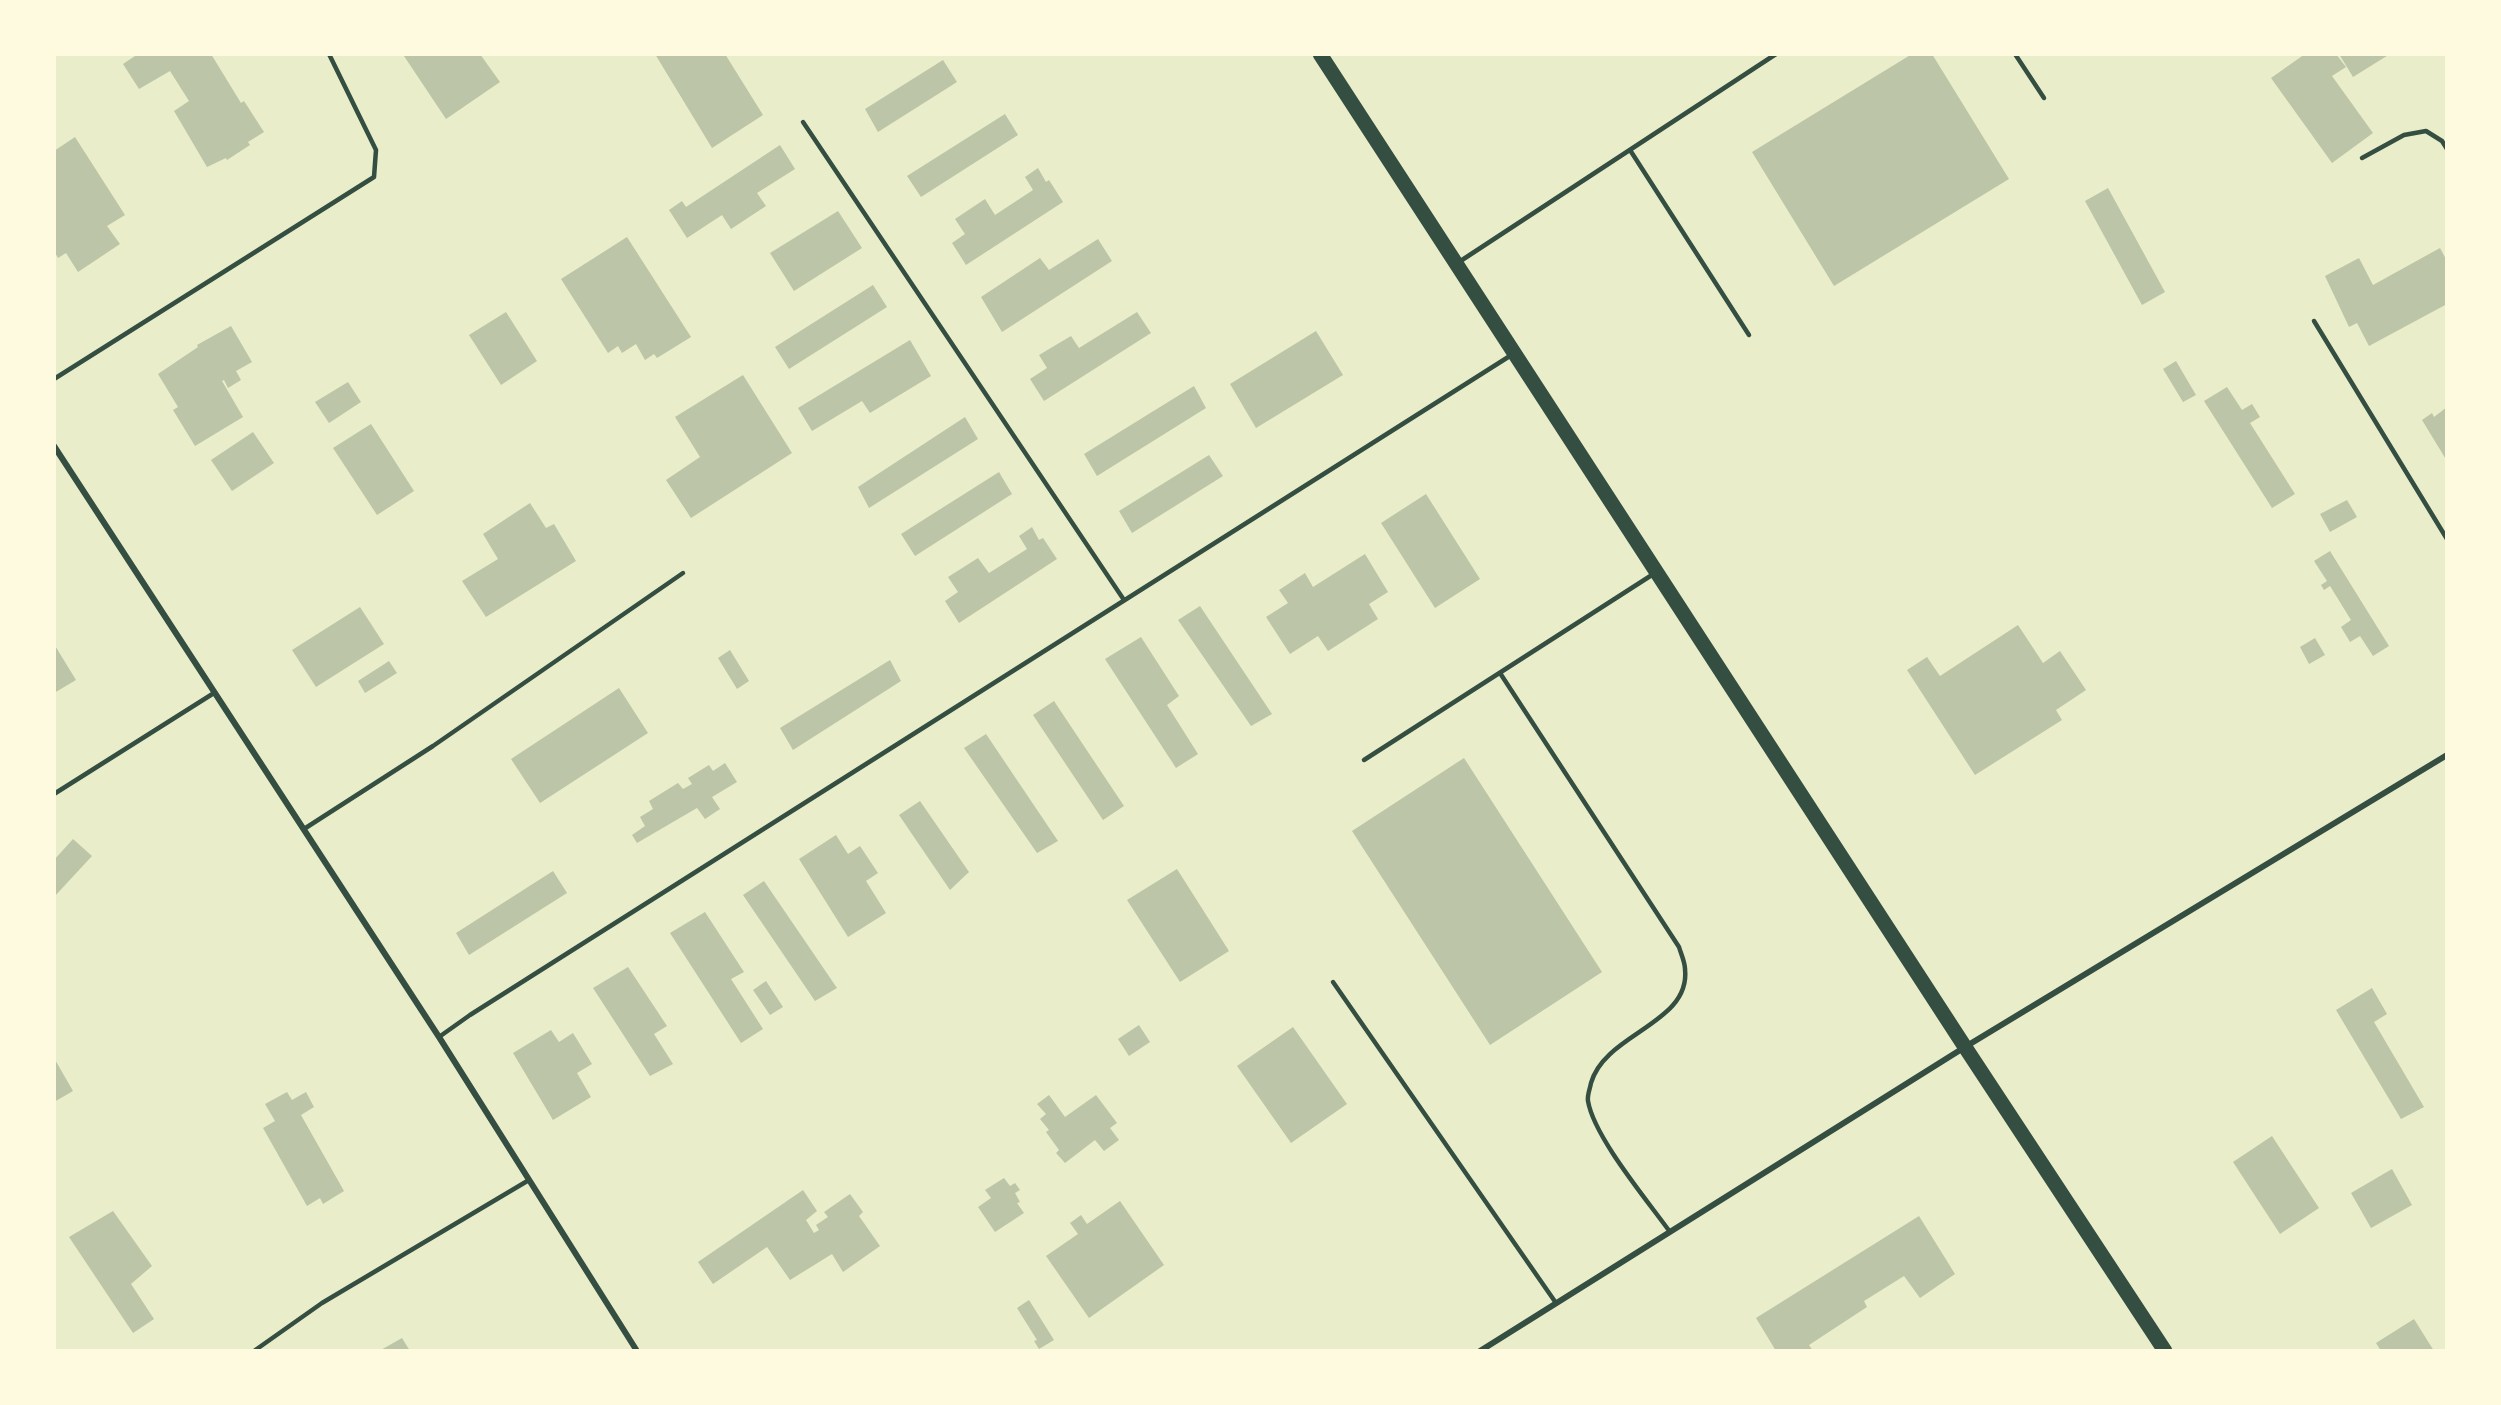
<!DOCTYPE html>
<style>
body{margin:0}
#map{position:relative;width:2501px;height:1405px;overflow:hidden;background:#e9edc9;font-family:Signika,sans-serif}
canvas{display:block}
.frame{position:absolute;inset:0;border:56px solid #fefae0;pointer-events:none}
</style>
<div id="map">
<canvas width="2501" height="1405"></canvas>
<div class="frame"></div>
</div>
<script>
const ctx = document.querySelector('canvas').getContext('2d');
ctx.lineJoin = 'round';
function fillPath(path, color) { ctx.fillStyle = color; ctx.fill(path, 'evenodd'); }
function trace(path, color, width, dash) { ctx.strokeStyle = color; ctx.lineWidth = width; ctx.lineCap = dash ? 'butt' : 'round'; ctx.setLineDash(dash || []); ctx.stroke(path); }
const building = new Path2D(`
 M138 54H211L241 103 244 101 264 132 248 142 250 145 227 160 226 158 207 167 174 111 189 101 170 71 139 89 123 64Z
 M407 54H480L500 82 446 119 404 56Z
 M655 54H725L763 115 712 148Z
 M1912 54H1932L2009 179 1834 286 1752 152Z
 M2305 54H2336L2346 67 2332 76 2373 133 2332 163 2271 78Z
 M2339 54H2390L2353 77Z
 M943 60 957 82 878 132 865 109Z
 M1005 114 1018 135 921 197 907 176Z
 M75 137 125 215 107 226 120 244 78 272 66 253 58 258 54 251V151Z
 M780 145 795 169 757 193 766 206 731 229 722 215 687 238 669 210 682 201 686 207Z
 M1038 168 1046 182 1049 180 1063 202 966 265 952 243 965 234 955 219 985 199 995 215 1033 190 1025 177Z
 M2108 188 2165 292 2142 305 2085 201Z
 M838 211 862 248 794 291 770 253Z
 M627 237 691 337 657 358 654 354 645 360 636 344 622 353 618 346 608 353 561 279Z
 M1098 239 1112 261 1002 332 981 297 1040 258 1049 270Z
 M2440 248 2447 261V304L2369 346 2357 323 2349 327 2325 276 2359 258 2373 285Z
 M873 285 887 307 789 369 775 347Z
 M506 312 537 361 501 385 469 335Z
 M1137 312 1151 333 1044 401 1030 379 1047 368 1039 355 1071 336 1079 348Z
 M231 326 252 362 236 371 241 380 228 388 224 380 222 381 243 417 195 446 173 410 178 407 158 374 198 347 197 345Z
 M1316 331 1343 375 1256 428 1230 384Z
 M910 340 931 376 870 413 862 401 812 431 798 408Z
 M2176 361 2196 395 2183 402 2163 369Z
 M743 375 792 453 691 518 666 480 700 457 675 417Z
 M348 382 361 402 329 423 315 402Z
 M1194 386 1206 408 1097 476 1084 454Z
 M2227 387 2242 410 2252 404 2260 417 2250 423 2295 494 2272 508 2204 401Z
 M2447 407V461L2422 420 2432 413 2434 417Z
 M965 417 978 439 869 508 858 487Z
 M371 424 414 491 377 515 333 448Z
 M253 432 274 463 232 491 211 460Z
 M1209 455 1223 476 1132 533 1119 511Z
 M999 472 1012 494 915 556 901 534Z
 M1426 494 1480 579 1435 608 1381 523Z
 M2347 500 2357 517 2330 532 2320 514Z
 M530 503 546 528 554 524 576 561 486 617 462 581 498 559 483 534Z
 M1032 527 1039 540 1043 538 1057 559 959 623 945 601 958 592 948 577 978 558 989 573 1027 549 1019 536Z
 M2330 551 2389 646 2373 656 2360 636 2350 642 2341 627 2351 620 2330 586 2324 590 2321 585 2327 581 2314 561Z
 M1365 554 1388 592 1369 604 1378 619 1328 651 1318 636 1290 654 1266 617 1288 603 1279 590 1305 573 1313 587Z
 M1200 606 1272 714 1251 726 1178 620Z
 M360 607 384 644 316 687 292 650Z
 M2018 625 2043 663 2060 651 2086 690 2056 710 2062 720 1975 775 1907 670 1927 657 1940 676Z
 M1141 637 1179 696 1167 705 1198 754 1176 768 1105 659Z
 M2315 638 2325 655 2309 664 2300 647Z
 M54 644 76 680 54 693Z
 M730 650 749 681 737 689 718 658Z
 M890 660 901 681 793 750 780 728Z
 M389 661 397 673 365 693 358 681Z
 M619 688 648 733 540 803 511 759Z
 M1054 701 1124 806 1103 820 1033 715Z
 M986 734 1058 841 1037 853 964 748Z
 M1464 758 1602 972 1490 1045 1352 831Z
 M725 763 737 782 712 797 720 809 705 819 697 808 637 843 632 835 645 826 640 817 653 809 649 801 678 783 683 789 692 784 688 778 709 765 713 771Z
 M920 801 969 872 950 890 899 815Z
 M836 835 848 854 860 846 878 873 866 881 886 913 848 937 799 859Z
 M73 839 92 856 54 897V860Z
 M1177 869 1229 951 1180 982 1127 900Z
 M553 871 567 893 469 955 456 933Z
 M764 881 837 988 815 1001 743 895Z
 M705 912 744 972 731 979 763 1029 741 1043 670 933Z
 M628 967 667 1026 654 1034 673 1064 650 1076 593 988Z
 M766 981 783 1007 770 1015 753 990Z
 M2372 988 2387 1014 2374 1022 2424 1107 2401 1119 2336 1010Z
 M1139 1025 1150 1042 1129 1056 1118 1039Z
 M1293 1027 1347 1104 1291 1143 1237 1066Z
 M551 1030 559 1042 573 1033 592 1064 577 1073 591 1097 553 1120 513 1053Z
 M54 1058 73 1091 54 1102Z
 M287 1092 292 1100 306 1092 314 1107 301 1115 344 1191 323 1204 320 1198 307 1206 263 1128 275 1121 265 1104Z
 M1049 1095 1065 1117 1096 1095 1117 1123 1110 1128 1119 1140 1104 1151 1095 1140 1065 1163 1056 1153 1059 1150 1046 1132 1049 1130 1040 1119 1046 1114 1037 1104Z
 M2272 1136 2319 1208 2280 1234 2233 1162Z
 M2392 1169 2412 1205 2371 1228 2351 1193Z
 M1004 1178 1010 1186 1015 1183 1020 1190 1015 1193 1020 1202 1017 1203 1024 1213 995 1232 978 1207 991 1198 985 1190Z
 M803 1190 817 1211 806 1220 814 1233 819 1230 816 1225 828 1217 824 1212 850 1194 863 1212 859 1216 880 1246 843 1272 832 1254 790 1280 767 1247 713 1284 698 1262Z
 M1120 1201 1164 1265 1089 1318 1046 1256 1078 1234 1070 1223 1081 1215 1087 1224Z
 M113 1211 152 1266 131 1284 154 1319 133 1333 69 1237Z
 M1919 1216 1955 1274 1920 1298 1904 1276 1864 1301 1867 1307 1809 1345 1813 1351H1776L1756 1318Z
 M1029 1300 1054 1340 1039 1349 1034 1341 1037 1340 1017 1308Z
 M2414 1319 2434 1351H2381L2376 1343Z
 M402 1338 410 1351H379Z`);
const service = new Path2D(`
 M2015 54 2044 98
 M803 122 1124 600
 M1630 150 1749 335
 M2362 158 2404 135 2426 131 2442 141 2447 149
 M1459 262 1776 54
 M2314 321 2447 539
 M54 379 374 177 376 150 329 54
 M1500 673 1679 947C1681 954 1685 962 1685 969 1691 1024 1605 1033 1591 1083 1590 1089 1587 1095 1588 1101 1594 1137 1647 1200 1670 1232
 M1364 760 1655 573
 M54 794 214 693
 M304 829 433 746 683 573
 M1333 982 1556 1303
 M439 1037 470 1015 1513 354
 M254 1351 322 1303 529 1180`);
const minor = new Path2D(`
 M54 446 439 1037 637 1351
 M1480 1351 1965 1047 2447 755`);
const primary = new Path2D(`
 M1320 54 1965 1047 2165 1351`);
fillPath(building, '#bcc5a7');
trace(service, '#344e41', 4.5);
trace(minor, '#344e41', 6);
trace(primary, '#344e41', 15);
</script>
